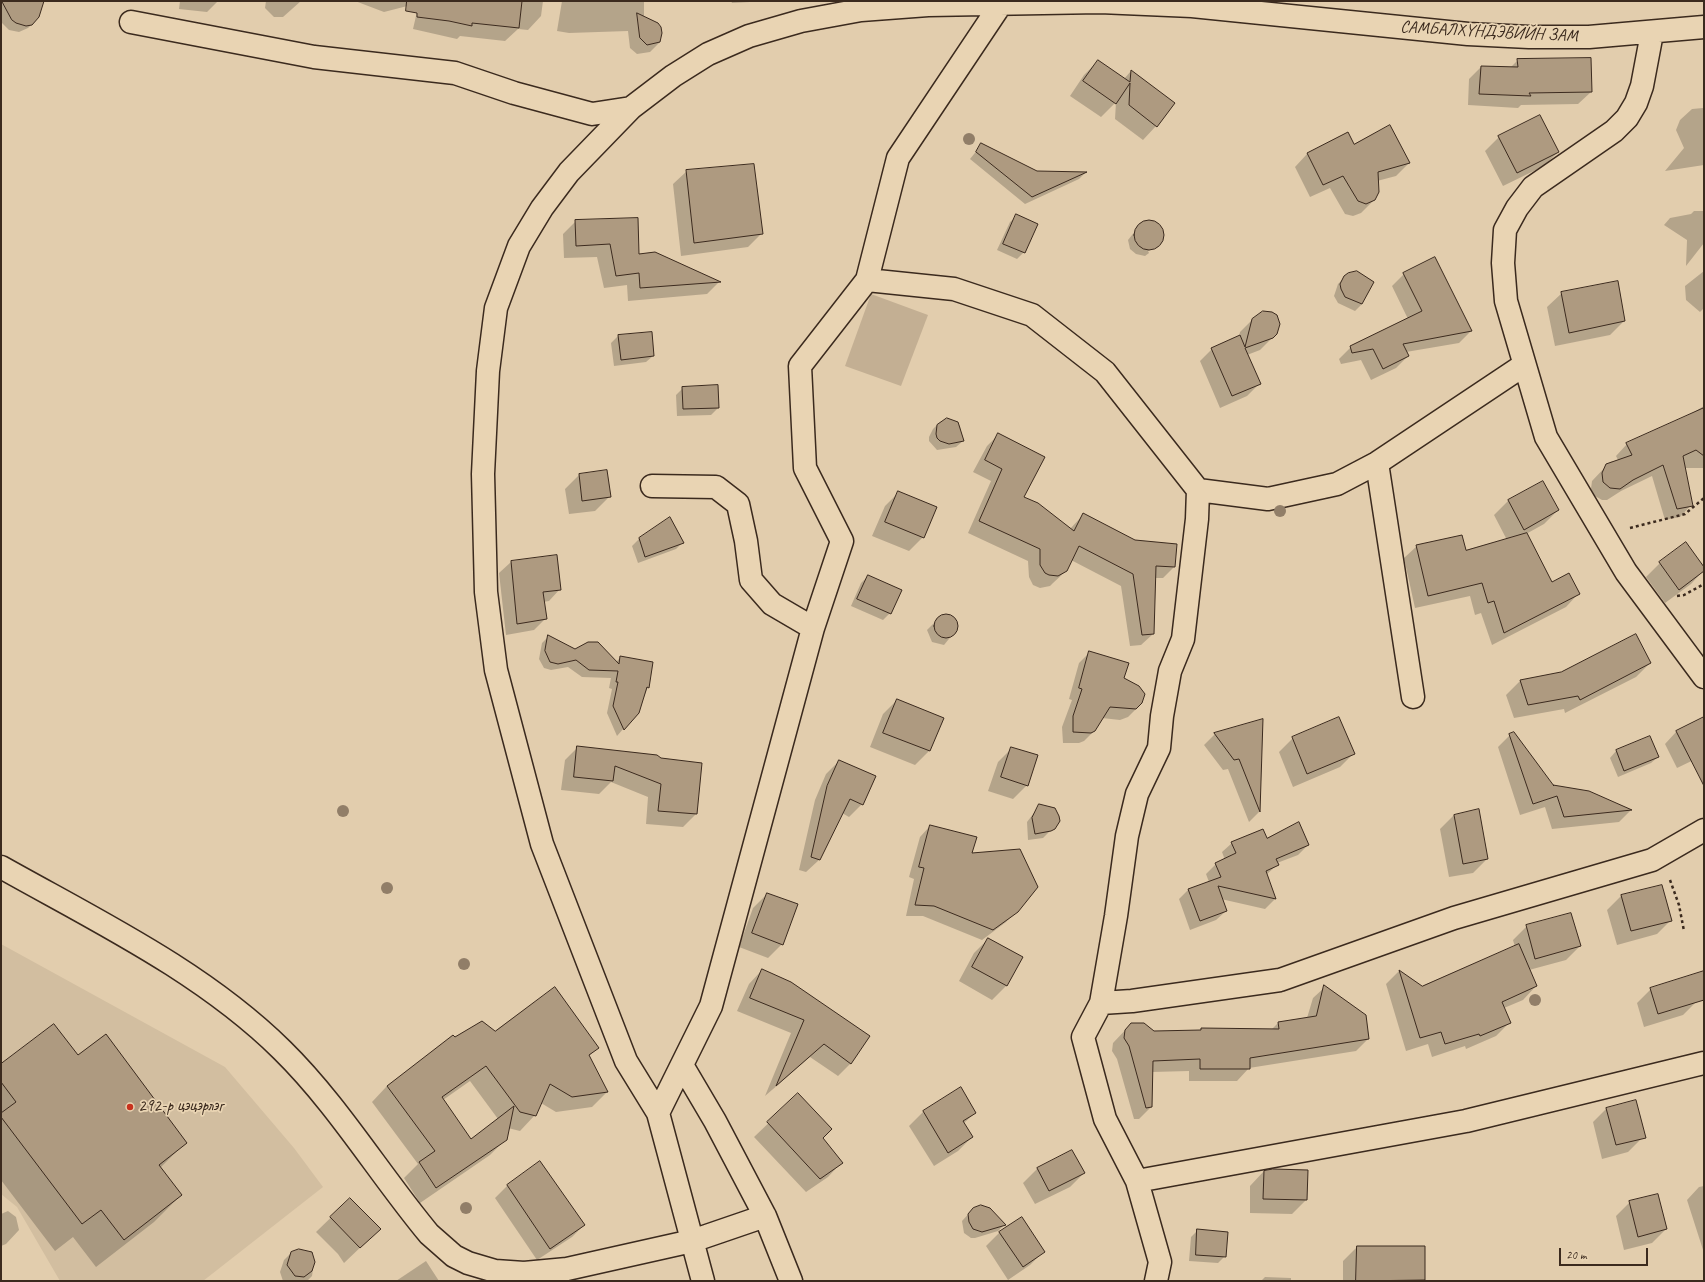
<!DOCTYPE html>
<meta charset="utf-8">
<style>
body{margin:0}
#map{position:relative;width:1705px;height:1282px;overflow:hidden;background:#e2cdad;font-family:Caveat,sans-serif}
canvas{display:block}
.frame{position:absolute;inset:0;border:2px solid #3b2a1e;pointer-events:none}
.scale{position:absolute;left:1559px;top:1248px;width:89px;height:18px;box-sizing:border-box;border:2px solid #3b2a1e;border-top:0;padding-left:5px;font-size:12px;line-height:14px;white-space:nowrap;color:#3b2a1e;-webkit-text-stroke:3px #e9d4b3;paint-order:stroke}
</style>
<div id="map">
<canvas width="1705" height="1282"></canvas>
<div class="frame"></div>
<div class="scale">20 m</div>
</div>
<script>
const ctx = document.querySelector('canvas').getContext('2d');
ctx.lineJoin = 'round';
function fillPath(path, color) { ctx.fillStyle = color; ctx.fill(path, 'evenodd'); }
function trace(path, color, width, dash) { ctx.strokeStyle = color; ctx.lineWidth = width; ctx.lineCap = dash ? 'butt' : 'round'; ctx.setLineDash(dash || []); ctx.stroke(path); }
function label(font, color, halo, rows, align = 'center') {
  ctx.font = font + ' Caveat,sans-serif'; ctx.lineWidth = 3.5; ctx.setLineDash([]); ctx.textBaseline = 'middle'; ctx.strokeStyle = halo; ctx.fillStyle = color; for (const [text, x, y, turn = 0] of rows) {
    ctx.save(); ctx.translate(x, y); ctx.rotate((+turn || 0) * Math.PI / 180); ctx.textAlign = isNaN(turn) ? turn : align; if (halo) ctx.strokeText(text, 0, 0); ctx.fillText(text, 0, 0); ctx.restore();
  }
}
const built = new Path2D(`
 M1 944 225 1067 294 1148 323 1187 203 1281H60L17 1207 1 1194Z`);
const green = new Path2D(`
 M871 294 928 315 901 386 845 366Z`);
const shadow = new Path2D(`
 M1 1 6 4 13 1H35V21L28 28 19 32 9 30 1 22Z
 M180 1H218L207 12 179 9Z
 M266 1H301L283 17H274L265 8Z
 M355 1H543L541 16 528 30 518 29 505 41 460 36 457 39 413 29 419 3 384 12Z
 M562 1H644V18L660 42 650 52 637 54 630 48 628 31 569 33 557 31Z
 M731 1H768L732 3Z
 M1518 60 1591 92 1578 104 1521 105 1518 108 1468 105 1469 79 1481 67 1510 68Z
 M1098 61 1124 79 1131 71 1156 126 1143 140 1115 119 1116 102 1101 117 1070 96 1084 75Z
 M1703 108 1704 165 1665 171 1684 148 1676 130 1680 120 1692 109Z
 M1499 137 1558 152 1544 166 1503 186 1485 151Z
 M982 144 1036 172 1085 173 1079 179 1025 204 970 159Z
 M1353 145 1409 163 1396 176 1377 181 1374 200 1361 213 1353 216 1345 214 1330 188 1310 197 1295 167 1307 154Z
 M687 171 761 234 748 247 681 256 673 184Z
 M1694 211H1704V243L1686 266 1687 240 1664 225 1670 218 1691 214Z
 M1017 216 1024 252 1017 259 997 250 1010 222Z
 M576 221 638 255 719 282 707 294 628 301 627 285 604 288 597 257 564 258 563 234Z
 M1147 221 1156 222 1162 229 1163 239 1157 246 1148 251 1149 253 1153 250 1145 256 1136 254 1130 249 1128 240 1136 230Z
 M1435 259 1471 331 1459 343 1406 352 1408 356 1396 368 1371 380 1361 360 1341 364 1339 359 1351 347 1408 319 1392 286 1404 274Z
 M1704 271V308L1700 312 1686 300 1685 286Z
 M1345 277 1362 304 1355 311 1338 303 1334 296 1338 284Z
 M1562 293 1624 321 1610 335 1555 346 1547 307Z
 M1253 319 1276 334 1260 350 1247 355 1259 384 1247 396 1220 408 1200 361 1212 349 1239 337 1240 332Z
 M651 333 653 356 646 362 614 366 611 343 618 336Z
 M683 388 718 408 711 415 677 416 676 395Z
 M1704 406V468H1684L1691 505 1680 517 1665 520 1652 476 1621 491 1607 500H1602L1595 496 1591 489 1592 481 1610 462 1618 460 1616 456 1627 444 1682 419Z
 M947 419 956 421 960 426 963 441 956 447 937 450 929 441V437L933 429 940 422Z
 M999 434 1023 498 1070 529 1083 515 1174 567 1163 578H1155L1153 634 1141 645 1130 646 1121 586 1071 560 1066 571 1053 583 1050 586 1040 588 1033 585 1029 577 1028 561 968 533 991 481 973 472 987 446Z
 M579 475 609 497 595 511 569 514 565 489Z
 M1543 482 1558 510 1544 524 1526 534 1552 583 1578 594 1566 607 1492 645 1481 613 1475 615 1470 596 1415 608 1404 558 1417 546 1465 552 1507 540 1494 515 1508 501Z
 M899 492 923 537 909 551 872 536 885 506Z
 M639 539 682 543 676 549 638 563 632 546Z
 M1686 544 1704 570 1691 584 1665 603 1646 577 1660 563Z
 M511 562 560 589 549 601 543 602 546 618 534 630 506 635 499 573Z
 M868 576 890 613 883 620 851 606 861 583Z
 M943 614 956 619 957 629 944 645 932 642 927 630Z
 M549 636 575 650 616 662 621 657 648 687 638 712 617 736 607 713 612 689 609 688 611 678 582 677 568 667 551 670 544 668 539 659 542 643Z
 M1089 653 1144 694 1138 707 1128 717 1120 720 1102 718 1095 730 1084 741 1079 743H1063L1062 727 1072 700 1069 699 1079 663Z
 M1650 663 1636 677 1565 713 1564 709 1514 718 1506 695 1520 681 1562 673Z
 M897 700 929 751 915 765 870 747 883 714Z
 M1704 718V755L1677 768 1665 744 1676 732Z
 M1262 720 1259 812 1249 822 1228 769 1223 770 1204 745 1215 734Z
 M1510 735 1553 787 1589 792 1631 810 1619 822 1552 829 1545 807 1520 815 1498 747Z
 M1293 738 1354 753 1340 767 1293 787 1279 752Z
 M578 747 656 755 696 814 683 827 646 824 648 797 611 782 599 794 561 790 565 760Z
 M1012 748 1027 785 1013 799 988 791 998 762Z
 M1616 751 1658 757 1651 763 1618 777 1610 758Z
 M839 761 862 804 849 817 842 813 819 860 806 872 799 870 815 800 826 774Z
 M1040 805 1057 824 1043 838 1028 840 1027 822Z
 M1454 815 1487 859 1473 873 1449 877 1440 829Z
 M930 826 971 854 1017 911 1006 922 982 940 923 916H906L914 879 909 877 920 837Z
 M1266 839 1308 845 1298 855 1277 863V865L1266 875 1275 899 1265 909 1221 899 1226 911 1216 920 1190 930 1179 899 1188 890 1209 882 1206 874 1216 864 1225 860 1222 852 1232 843Z
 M1662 886 1671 920 1657 934 1617 945 1607 910 1621 896Z
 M767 894 782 944 768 958 739 947 753 908Z
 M1527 926 1580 946 1566 960 1529 970 1536 986 1523 1000 1504 1008 1510 1022 1496 1036 1466 1049 1465 1046 1432 1057 1428 1044 1406 1051 1386 984 1399 971 1422 987 1515 947 1513 940Z
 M988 939 1022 958 1006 986 992 1000 959 981 974 953Z
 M762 970 851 1063 838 1076 810 1057 765 1096 791 1033 737 1011 749 984Z
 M1325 987 1368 1039 1356 1051 1249 1068 1237 1081H1189V1071L1152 1072 1151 1107 1139 1119H1134L1117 1059 1112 1051 1113 1043 1131 1024H1143L1154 1032 1199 1031 1201 1029 1271 1030 1278 1023 1307 1018 1313 998Z
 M1651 989 1697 1001 1683 1015 1644 1027 1637 1003Z
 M495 1032 598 1048 589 1056 607 1092 592 1107 556 1112 541 1103 535 1115 520 1131 508 1128 506 1139 490 1155 420 1203 404 1178 418 1164 372 1102 387 1086 455 1039ZM470 1081 498 1119 471 1140 443 1100Z
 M78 1057 186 1142 160 1168 181 1195 154 1222 96 1267 73 1237 55 1251 1 1180V1065Z
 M960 1089 975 1113 964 1123 972 1137 958 1151 934 1166 909 1126 923 1112Z
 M798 1095 822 1138 841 1163 828 1177 806 1192 754 1137Z
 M1607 1108 1642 1138 1628 1152 1602 1159 1593 1122Z
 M1072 1151 1084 1173 1070 1187 1035 1204 1023 1183 1037 1169Z
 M1264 1171 1306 1200 1292 1214 1250 1213V1186Z
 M508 1185 584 1225 572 1237 537 1260 495 1198Z
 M1704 1186V1253L1687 1200 1699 1187Z
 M350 1199 365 1243 344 1263 338 1254 316 1232Z
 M1630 1202 1666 1229 1652 1243 1624 1250 1616 1216Z
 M974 1208 1004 1225 998 1231 975 1238H971L964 1233 962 1221Z
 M8 1211 16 1217 19 1230 6 1244 1 1246V1214Z
 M1198 1230 1225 1256 1218 1263 1189 1261 1191 1237Z
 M1000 1232 1044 1251 1030 1265 1008 1280 986 1246Z
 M1357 1247 1424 1280 1343 1281V1261Z
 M291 1253 314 1262 312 1276 307 1281H283L280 1272 284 1260Z
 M426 1261 439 1281H396Z
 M1265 1277 1291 1278V1281H1261Z`);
const building = new Path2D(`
 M2 1H44L39 17 32 25 26 26 16 23 12 20Z
 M407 1H522L519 28 472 23V26L449 21 417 17V13L406 11Z
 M637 13 658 23 661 27 662 33 660 42 647 45 640 38Z
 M1591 58 1592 92 1529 93 1531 96 1479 94 1481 66 1518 67 1517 59Z
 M1098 60 1130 82 1131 70 1175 103 1157 127 1129 105 1130 83 1116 104 1083 81Z
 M1540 115 1559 152 1517 173 1498 136Z
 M1390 125 1410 163 1378 172 1379 192 1375 200 1366 204 1358 201 1343 176 1323 185 1307 153 1348 132 1354 144Z
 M981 143 1037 171 1087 172 1032 197 976 152Z
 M754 164 763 234 694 243 686 170Z
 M1016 214 1038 224 1025 253 1003 244Z
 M638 218 639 254 655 252 721 282 640 288 639 273 616 276 610 244 576 246 575 220Z
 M1134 235a15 15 0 1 1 30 0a15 15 0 1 1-30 0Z
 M1435 257 1472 331 1403 344 1409 356 1383 369 1373 349 1352 353 1350 346 1422 311 1403 273Z
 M1357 271 1374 282 1362 304 1345 297 1341 289 1340 284 1344 276 1348 273Z
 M1618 281 1625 321 1569 333 1561 292Z
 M1263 311 1272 312 1277 315 1280 324 1277 334 1273 338 1245 348 1261 384 1232 396 1211 348 1240 335 1245 347 1252 319Z
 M652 332 654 356 621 360 618 335Z
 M718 385 719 408 683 409 682 387Z
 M1704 408V456L1696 450 1683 456 1693 506 1677 509 1663 465 1633 480 1620 489 1610 488 1603 482 1602 473 1606 464 1632 455 1626 443Z
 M947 418 958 422 964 441 949 444 940 441 937 438 936 434 937 425Z
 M998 433 1045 457 1024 497 1038 503 1074 531 1083 513 1135 540 1177 544 1175 567 1156 566 1154 634 1142 635 1133 574 1079 546 1067 571 1058 576 1049 575 1045 573 1040 565V549L979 521 1002 469 985 460Z
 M607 470 611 497 582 501 579 474Z
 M1543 481 1559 510 1524 530 1508 500Z
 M898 491 937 507 924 538 885 522Z
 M670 517 684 543 645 557 639 538Z
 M1527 533 1552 582 1569 573 1580 594 1504 633 1494 601 1488 603 1482 583 1428 596 1416 545 1462 535 1466 550Z
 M1686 542 1704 567V571L1679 590 1659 562Z
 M557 555 561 590 543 592 547 619 517 624 511 561Z
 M868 575 902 590 891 614 857 599Z
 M934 626a12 12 0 1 1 24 0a12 12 0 1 1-24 0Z
 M1636 634 1651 663 1580 700 1578 696 1528 705 1520 680 1561 672Z
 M548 635 575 649 588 642H598L619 664 620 656 653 662 649 688 647 687 639 713 624 730 613 706 618 682H616L618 671 589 670 576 660 558 664 550 662 545 651Z
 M1089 651 1129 663 1124 678 1139 686 1145 694 1142 703 1136 709 1110 707 1095 731 1091 733 1073 732V716L1082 689 1079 688Z
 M897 699 944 718 930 751 883 733Z
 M1339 717 1355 754 1307 774 1292 737Z
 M1704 717V786L1676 731Z
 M1263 719 1260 812 1239 759 1234 760 1214 733Z
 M1514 732 1554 786 1553 785 1589 791 1632 810 1564 817 1557 796 1533 804 1509 734Z
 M1650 736 1659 757 1624 771 1616 750Z
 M577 746 657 755 661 758 702 763 697 814 658 811 661 784 615 766 613 781 574 777Z
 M1011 747 1038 755 1028 786 1001 777Z
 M839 760 876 776 863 805 850 799 820 860 811 857 827 786Z
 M1039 804 1055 808 1059 816 1060 821 1055 829 1051 831 1035 834 1032 818Z
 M1479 809 1488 859 1463 864 1454 815Z
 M1299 822 1309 845 1276 859 1279 865 1266 871 1276 899 1218 886 1227 911 1200 921 1188 889 1221 877 1215 863 1236 853 1231 842 1263 829 1267 838Z
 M930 825 977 837 972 853 1020 849 1038 887 1018 912 993 930 934 906 915 905 924 868 919 867Z
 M1662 885 1672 921 1631 931 1621 895Z
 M767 893 798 904 783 945 752 933Z
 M1571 913 1581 946 1535 959 1526 925Z
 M988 938 1023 957 1007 986 972 967Z
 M1519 944 1537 986 1502 1002 1511 1023 1480 1036 1479 1034 1445 1044 1441 1032 1420 1038 1399 970 1422 986Z
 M762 969 791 982 870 1036 851 1064 824 1044 776 1086 804 1020 750 998Z
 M1704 971V1000L1658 1014 1650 988Z
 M1324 985 1366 1015 1369 1039 1250 1058V1069H1200V1059L1153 1061 1152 1107 1146 1108 1129 1046 1124 1038 1125 1030 1131 1023H1144L1154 1031 1201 1030V1028L1279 1029 1278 1022 1316 1016Z
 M555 987 599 1048 589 1055 608 1092 572 1097 550 1084 536 1116 520 1112 486 1066 442 1097 471 1139 514 1106 507 1140 436 1188 419 1162 435 1151 387 1086 453 1035 455 1037 482 1021 495 1031Z
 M54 1024 78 1055 106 1034 187 1143 159 1165 182 1195 124 1240 101 1210 82 1224 1 1117V1113L16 1102 1 1082V1064Z
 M961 1087 976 1113 963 1121 973 1137 948 1153 923 1111Z
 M798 1093 832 1129 823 1138 843 1163 820 1179 767 1122Z
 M1636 1100 1646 1138 1616 1145 1606 1108Z
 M1072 1150 1085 1173 1049 1191 1037 1168Z
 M540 1161 585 1225 550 1249 507 1185Z
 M1273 1169 1308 1170 1307 1200 1263 1199 1264 1171Z
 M1658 1194 1667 1229 1638 1237 1629 1201Z
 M350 1198 381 1229 360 1248 330 1217Z
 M981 1205 990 1208 1006 1225 982 1232 973 1229 969 1222 968 1214 973 1208Z
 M1022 1217 1045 1252 1023 1267 999 1232Z
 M1197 1229 1228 1232 1226 1257 1196 1255Z
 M1357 1246H1425V1280L1356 1281Z
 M299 1249 312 1252 315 1262 312 1271 304 1277 295 1276 287 1265 291 1252Z`);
const path = new Path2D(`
 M1630 528 1685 514 1704 498
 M1677 596 1684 595 1704 584
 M1670 880 1679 905 1684 931`);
const minor = new Path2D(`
 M131 22 314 57 455 73 514 93 592 114 631 108
 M1652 33 1642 86 1636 103 1627 118 1614 131 1533 187 1517 208 1505 230 1503 263 1506 301 1546 437 1626 572 1704 677
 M867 280 954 289 1032 315 1105 372 1198 490 1268 499 1337 484 1377 463 1524 365
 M1377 463 1413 697
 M652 486 716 487 738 504 746 541 751 580 772 604 813 628
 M1 867C97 921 203 972 282 1050 338 1105 379 1174 429 1234L454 1256 468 1263 495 1271 524 1273 567 1269 692 1241 765 1216
 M1101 1003 1116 916 1127 836 1137 794 1159 748 1162 716 1170 671 1183 639 1197 519 1198 490
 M682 1065 715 1121 765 1216 791 1281
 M658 1113 711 1006 813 628 842 541 805 468 800 366 867 280 898 158 1001 4
 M1137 1181 1466 1121 1704 1063
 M703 1281 658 1113 626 1061 542 844 496 670 486 592 483 474 488 371 496 308 519 246 542 208 569 172 631 108 673 76 708 54 749 36 801 21 861 10 928 5 1100 2 1192 6 1468 34 1529 37H1589L1704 27
 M1156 1281 1160 1262 1137 1181 1105 1119 1083 1037 1101 1003 1132 1001 1280 980 1454 918 1652 860 1704 830`);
const trees = [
 [969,139],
 [1280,511],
 [343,811],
 [387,888],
 [464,964],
 [1535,1000],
 [466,1208]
];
const markers = [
 [130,1107,4,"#c8321e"]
];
const streetNames = [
 ["САМБАЛХҮНДЭВИЙН ЗАМ",1489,32,3]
];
const poiNames = [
 ["292-р цэцэрлэг",138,1107]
];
fillPath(built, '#d2bea0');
fillPath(green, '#c3af93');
fillPath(shadow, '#0003');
fillPath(building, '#ae9a80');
trace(building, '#3b2a1e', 1);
trace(minor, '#3b2a1e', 25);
trace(path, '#3b2a1e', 2.5, [3, 3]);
trace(minor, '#e9d4b3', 22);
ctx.fillStyle = '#917e68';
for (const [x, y] of trees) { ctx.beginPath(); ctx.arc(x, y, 6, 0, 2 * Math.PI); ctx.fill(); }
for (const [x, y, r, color] of markers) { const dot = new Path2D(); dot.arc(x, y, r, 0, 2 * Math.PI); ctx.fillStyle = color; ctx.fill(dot); trace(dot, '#e9d4b3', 1.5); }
label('17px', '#3b2a1e', '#e9d4b3', streetNames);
label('17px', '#3b2a1e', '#e9d4b3', poiNames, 'left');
</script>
